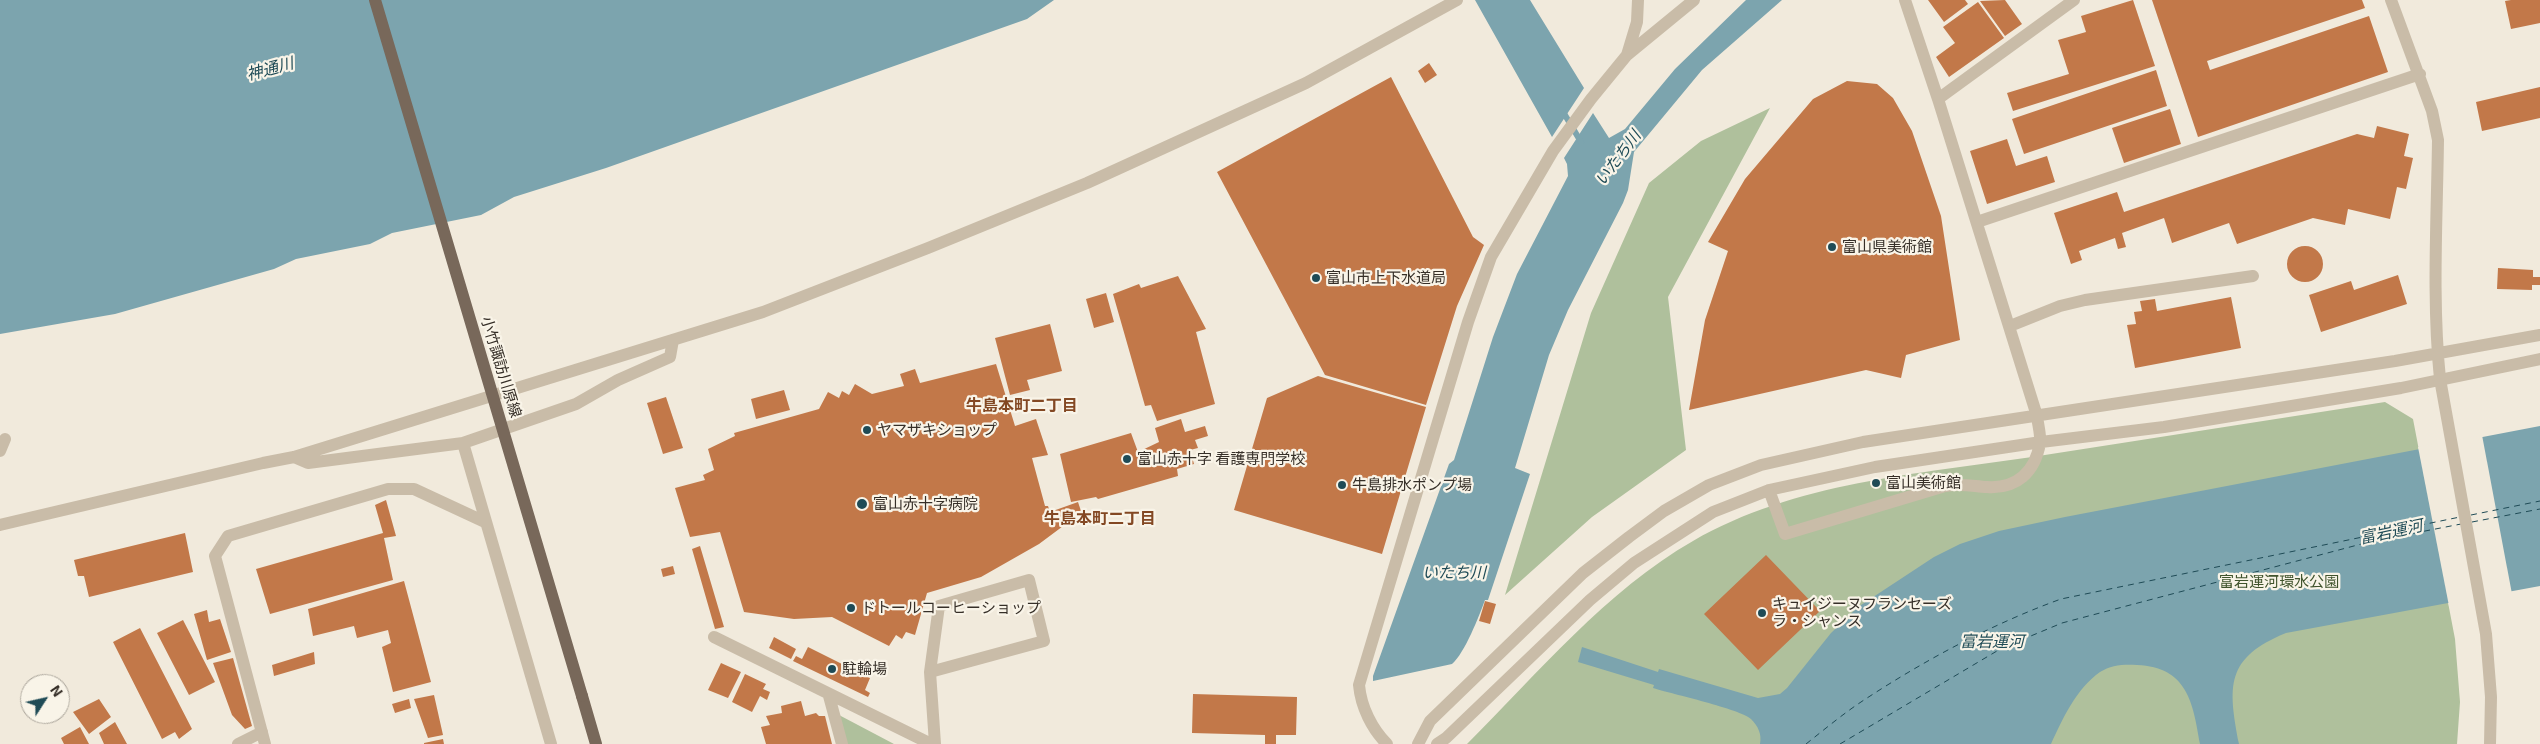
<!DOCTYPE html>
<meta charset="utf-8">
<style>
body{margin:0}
#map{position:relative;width:2540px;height:744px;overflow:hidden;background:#f1eadc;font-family:"Exo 2",sans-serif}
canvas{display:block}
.north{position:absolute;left:20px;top:674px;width:50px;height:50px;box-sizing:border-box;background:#f9f4e8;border:1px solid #aba59b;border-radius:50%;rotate:55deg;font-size:14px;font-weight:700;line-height:20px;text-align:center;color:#362f28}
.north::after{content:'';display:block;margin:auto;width:18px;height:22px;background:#1f4b56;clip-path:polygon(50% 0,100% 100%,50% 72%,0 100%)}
</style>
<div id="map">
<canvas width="2540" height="744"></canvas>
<div class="north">N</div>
</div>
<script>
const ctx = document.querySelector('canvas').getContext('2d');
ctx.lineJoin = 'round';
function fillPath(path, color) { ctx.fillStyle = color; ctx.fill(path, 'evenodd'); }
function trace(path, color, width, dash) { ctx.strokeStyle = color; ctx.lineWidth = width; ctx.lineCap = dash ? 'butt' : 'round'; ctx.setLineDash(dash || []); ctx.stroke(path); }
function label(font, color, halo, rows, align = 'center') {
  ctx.font = font + ' "Exo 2","Noto Sans JP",sans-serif'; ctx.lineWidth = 4.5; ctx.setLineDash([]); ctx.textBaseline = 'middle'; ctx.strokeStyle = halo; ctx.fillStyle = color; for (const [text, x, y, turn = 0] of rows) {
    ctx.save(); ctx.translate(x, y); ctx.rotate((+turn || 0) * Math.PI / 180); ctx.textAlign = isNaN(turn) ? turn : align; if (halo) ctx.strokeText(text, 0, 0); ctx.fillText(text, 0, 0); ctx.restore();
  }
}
const green = new Path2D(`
 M1770 108 1668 297 1686 450 1592 517 1505 595 1591 313 1649 183 1701 141Z
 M2385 402 2413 419 2455 639 2460 702 2457 744H1467C1537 674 1607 590 1693 541 1795 482 1918 474 2032 457 2150 439 2267 420 2385 402Z
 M839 715 894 744H847Z`);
const water = new Path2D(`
 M0 0H1054L1027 19 606 168 514 197 481 215 392 233 370 244 296 259 274 269 115 314 0 334Z
 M1475 0H1530L1584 88 1552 137Z
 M1746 0H1782L1702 70 1634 152 1628 190 1623 203 1568 310 1549 355 1515 468 1530 474 1488 600H1485C1479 616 1465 653 1452 664L1373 681V676L1449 464 1454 460 1493 337 1517 274 1568 176 1567 164 1564 158 1593 113 1609 138 1625 129 1675 69Z
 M2540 426V586L2286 633C2225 658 2228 686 2239 744H2200C2193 702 2187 667 2137 665 2124 664 2111 665 2100 672 2076 689 2063 718 2051 744H1760C1762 734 1758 726 1751 719 1740 709 1672 694 1653 688L1654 685 1578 662 1582 647 1658 672 1659 669 1758 698 1780 694 1787 688 1831 633 1858 607 1934 557 1960 544 1999 531 2065 517Z`);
const pier = new Path2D(`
 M2482 435 2512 594 2449 606 2418 447Z`);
const stream = new Path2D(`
 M1562 110 1581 142`);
const ferry = new Path2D(`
 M2471 515 2540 501
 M2472 522 2540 509
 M1806 744C1825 729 1844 713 1864 700 1925 660 1992 624 2061 599L2460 517
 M1840 744 2002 648 2062 623 2369 542 2461 524`);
const building = new Path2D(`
 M1928 0H1965L1968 4 1944 22Z
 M2005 0 2022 24 2005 36 1980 1Z
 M2133 0 2155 66 2013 111 2007 93 2069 74 2058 40 2086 32 2081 16Z
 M2152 0H2362L2365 8 2207 61 2210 70 2369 16 2388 72 2198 137Z
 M2511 0H2540V23L2511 29 2505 1Z
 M1978 2 2004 38 1949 77 1936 57 1955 43 1943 27Z
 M1429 63 1437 75 1425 83 1418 71Z
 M2156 70 2167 106 2024 154 2012 119Z
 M1391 77 1473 237 1484 245 1457 306 1426 405 1325 375 1217 172Z
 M1847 81 1877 84 1893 98 1912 131 1941 216 1960 340 1906 355 1901 378 1866 370 1689 410 1705 320 1728 251 1708 242 1745 179 1813 99Z
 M2540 87V118L2482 131 2476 102Z
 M2170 109 2181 144 2124 163 2112 128Z
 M2377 126 2409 134 2404 156 2413 158 2406 189 2397 187 2390 219 2348 209 2345 225 2313 218 2237 244 2229 223 2172 243 2164 218 2122 233 2126 247 2118 249 2115 238 2079 251 2082 260 2071 264 2054 213 2117 192 2124 212 2357 134 2374 138Z
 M2007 139 2016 166 2047 156 2055 182 1987 204 1970 151Z
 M2287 264a18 18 0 1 1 36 0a18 18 0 1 1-36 0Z
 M2498 268 2533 270V277H2540V285H2532V290L2497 289Z
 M2398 275 2407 304 2321 332 2309 295 2351 281 2354 290Z
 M1178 276 1206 329 1196 332 1215 404 1157 421 1151 405 1145 406 1113 294 1139 284 1141 288Z
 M1106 293 1114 322 1094 328 1086 299Z
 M2231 297 2241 348 2135 368 2127 325 2136 324 2134 312 2142 311 2140 301 2155 299 2157 311Z
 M1050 324 1062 371 1027 380 1030 390 1010 395 995 338Z
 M996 364 1015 426 1036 419 1048 455 1032 458 1045 506H1048L1050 512 1078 502 1081 511 1086 509 1039 544 981 577 927 593 915 635 906 632 902 639 896 635 889 646 832 617 794 619 744 612 720 532 690 537 675 488 705 480 703 475 714 470 708 449 735 436 734 433 819 409 828 392 839 398 842 391 849 395 855 384 872 394 904 386 900 374 915 369 920 383Z
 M1318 376 1426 407 1382 554 1234 510 1267 398Z
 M784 390 790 410 756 419 751 399Z
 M666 397 683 448 663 454 647 403Z
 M1181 419 1185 432 1205 426 1208 436 1195 440 1198 448 1190 450 1194 464 1177 469 1178 476 1098 499 1096 497 1071 502 1060 454 1131 433 1138 452 1159 442 1155 428Z
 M386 500 396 536 384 538 393 580 270 614 256 569 383 533 375 505Z
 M185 533 193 572 89 597 84 576H78L74 560Z
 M700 546 724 627 715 629 692 549Z
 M1766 555 1820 611 1758 670 1704 614Z
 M673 566 675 574 663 577 661 569Z
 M404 581 431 682 393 692 382 647 391 643 388 630 357 638 354 626 313 636 308 609Z
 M1485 601 1496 604 1490 624 1479 621Z
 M207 610 209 622 220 619 231 652 207 660 194 614Z
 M183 620 215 682 189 695 157 633Z
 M140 628 192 729 179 739 175 732 162 739 113 642Z
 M774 637 796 649 791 659 769 648Z
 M808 647 870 678 865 690 870 693 868 697 793 661 796 656 802 659Z
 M314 652 315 664 274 676 272 665Z
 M233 658 252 726 245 729 232 715 213 663Z
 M721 663 741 672 728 698 708 690Z
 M745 674 766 684 763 689 770 692 767 700 760 696 752 712 732 702Z
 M1193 694 1297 697 1296 735H1276V744H1265V735L1192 733Z
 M434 695 443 735 428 738 414 699Z
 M99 699 111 717 89 734 73 712Z
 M409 699 411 708 395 713 392 704Z
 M801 701 805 716 816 713 819 716H825L832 744H766L761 727 770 725 766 716 782 713 781 706Z
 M115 722 127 744H104L99 733Z
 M80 727 89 744H64L61 738Z
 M443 739 444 744H424V743Z`);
const minor = new Path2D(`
 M1905 0 1938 99
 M2391 0 2432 111 2438 140C2437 220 2432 300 2440 379L2486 634 2491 697 2490 744
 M1627 55 1694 0
 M1977 222 2420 74
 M2010 326 2060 306 2085 300 2253 276
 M463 443 551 744
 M0 451 5 439
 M294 457 308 463 463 443 576 404 618 380 670 357 673 340
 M1769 490 1785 534 1945 486C1960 483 1972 486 1987 487 2017 489 2035 472 2040 443 2041 435 2038 425 2037 416L1938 99 2074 0
 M0 525 263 463 294 457 763 312 928 248 1087 183 1306 83 1457 0
 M714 637 931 744
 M930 672 1044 641 1029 580 939 606 930 672 935 744
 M829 696 842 744
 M238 744 262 732
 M265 744 215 556 228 536 388 489H414L485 522
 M1387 744C1372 729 1361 707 1359 685L1468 322 1491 257 1553 151 1591 99 1627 55 1637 22 1638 0
 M1418 744 1430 721 1583 573 1629 537 1664 511 1709 485 1761 465 1863 442 2395 361 2540 335
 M1437 744 1446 738 1590 600 1634 563 1713 512 1769 490 1875 467 2041 442 2164 427 2401 388 2540 359`);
const major = new Path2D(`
 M582 696 596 744`);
const majorBridge = new Path2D(`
 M375 0 582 696`);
const markers = [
 [1832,247,5,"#1f4b56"],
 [1316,278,5,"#1f4b56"],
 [867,430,5,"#1f4b56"],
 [1127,459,5,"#1f4b56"],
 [1876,483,5,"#1f4b56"],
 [1342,485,5,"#1f4b56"],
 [862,504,6,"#1f4b56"],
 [851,608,5,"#1f4b56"],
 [1762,613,5,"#1f4b56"],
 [832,669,5,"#1f4b56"]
];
const poiNames = [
 ["富山県美術館",1842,247],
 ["富山市上下水道局",1326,278],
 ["ヤマザキショップ",877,430],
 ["富山赤十字 看護専門学校",1137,459],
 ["富山美術館",1886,483],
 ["牛島排水ポンプ場",1352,485],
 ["富山赤十字病院",873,504],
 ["キュイジーヌフランセーズ",1772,604],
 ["ラ・シャンス",1772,621],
 ["ドトールコーヒーショップ",861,608],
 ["駐輪場",842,669]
];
const streetNames = [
 ["小竹諏訪川原線",501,367,73]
];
const parkNames = [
 ["富岩運河環水公園",2279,582]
];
const waterNames = [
 ["神通川",270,69,-15],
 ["いたち川",1618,158,-53],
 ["富岩運河",2391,532,-12],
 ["いたち川",1454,573],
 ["富岩運河",1992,642]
];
const neighbourhoodNames = [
 ["牛島本町二丁目",1022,406],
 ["牛島本町二丁目",1100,519]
];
fillPath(green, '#afc09c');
fillPath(water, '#7ca4ae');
fillPath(pier, '#f1eadc');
trace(stream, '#7ca4ae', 6);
trace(ferry, '#1f4b56', 1, [6, 5]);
fillPath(building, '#c27849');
trace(minor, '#c9bca8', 12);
trace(major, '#78685a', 12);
trace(majorBridge, '#78685a', 12);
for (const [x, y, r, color] of markers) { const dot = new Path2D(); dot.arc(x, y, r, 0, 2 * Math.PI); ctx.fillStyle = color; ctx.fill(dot); trace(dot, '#f9f4e8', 2); }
label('15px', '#362f28', '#f9f4e8', poiNames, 'left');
label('15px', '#362f28', '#f9f4e8', streetNames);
label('15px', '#40542d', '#f9f4e8', parkNames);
label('italic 16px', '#1f4b56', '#f9f4e8', waterNames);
label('bold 16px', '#834823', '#f9f4e8', neighbourhoodNames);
</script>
